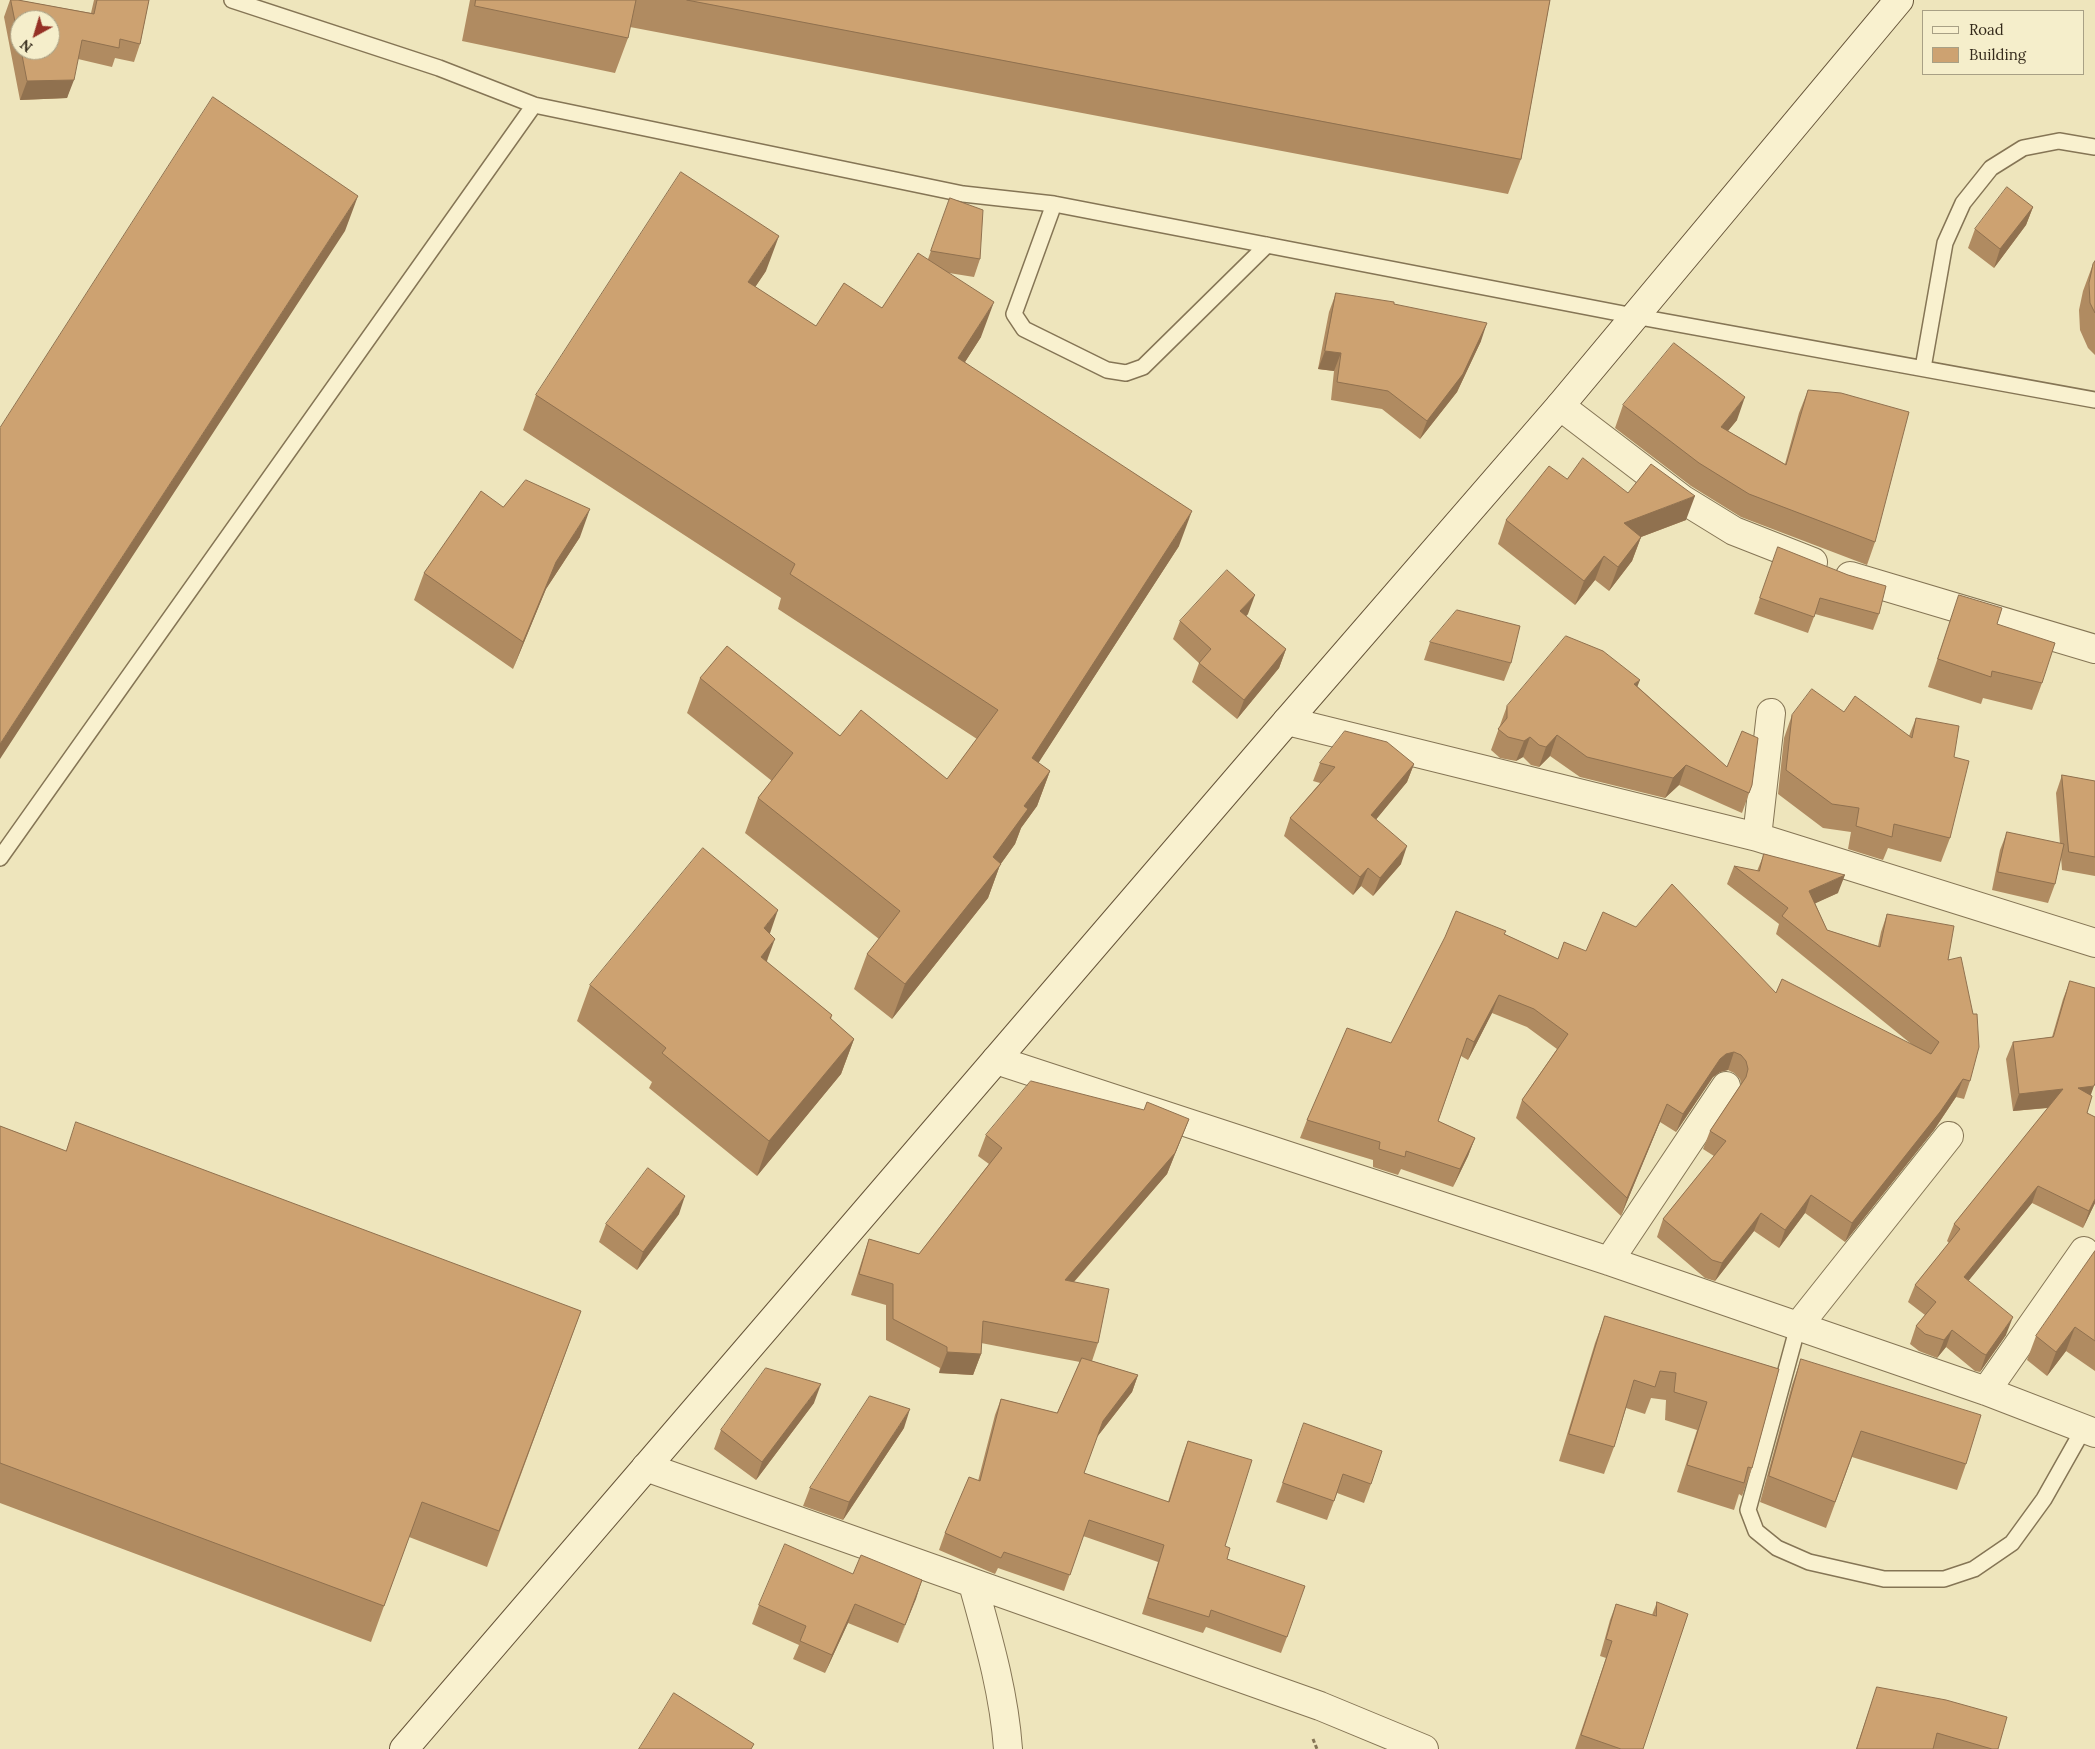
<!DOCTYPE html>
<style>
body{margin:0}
#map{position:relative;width:2095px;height:1749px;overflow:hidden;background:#eee5bc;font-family:Lora,serif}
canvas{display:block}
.legend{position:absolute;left:1922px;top:10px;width:162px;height:65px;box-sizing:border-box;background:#f5eecb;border:1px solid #a8a085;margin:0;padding:6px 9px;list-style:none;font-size:15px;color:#342a1b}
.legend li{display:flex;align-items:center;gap:10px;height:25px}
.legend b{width:25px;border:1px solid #a8a085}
.north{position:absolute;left:10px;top:10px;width:50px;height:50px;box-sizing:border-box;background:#f5eecb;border:1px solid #a8a085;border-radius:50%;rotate:219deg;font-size:14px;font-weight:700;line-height:20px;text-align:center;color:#342a1b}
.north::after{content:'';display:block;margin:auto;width:18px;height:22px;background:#953125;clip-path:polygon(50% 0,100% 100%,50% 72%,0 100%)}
</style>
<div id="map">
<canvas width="2095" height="1749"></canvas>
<ul class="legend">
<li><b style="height:6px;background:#f9f1cf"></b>Road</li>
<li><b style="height:14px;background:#cda271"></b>Building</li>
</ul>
<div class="north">N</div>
</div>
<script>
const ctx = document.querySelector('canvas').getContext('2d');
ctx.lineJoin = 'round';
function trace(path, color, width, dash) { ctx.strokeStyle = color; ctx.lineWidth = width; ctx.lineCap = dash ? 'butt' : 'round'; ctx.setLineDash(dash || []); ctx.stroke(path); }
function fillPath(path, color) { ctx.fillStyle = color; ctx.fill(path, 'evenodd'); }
const path = new Path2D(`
 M1313 1739 1317 1749`);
const lane = new Path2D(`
 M232 0 439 68 534 105 963 194 1054 204 1634 316 2095 400
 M1054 204 1014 314 1024 329 1107 370 1126 373 1143 367 1267 245
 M1923 368 1945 243 1963 203 1991 168 2023 148 2059 141 2095 147
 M0 858 534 105
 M1798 1326 1748 1510 1756 1531 1777 1548 1809 1562 1884 1579H1944L1974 1569 2012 1543 2044 1499 2084 1428`);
const street = new Path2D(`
 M1560 406 1682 499 1734 531 1813 562
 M1850 576 2095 649
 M1287 721 1757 837 2095 943
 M1757 837 1771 713
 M996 1060 1609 1261 1986 1391 2095 1433
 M1609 1261 1726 1086
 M1798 1326 1949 1136
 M1986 1391 2084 1251
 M646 1467 1320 1706 1424 1749
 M973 1584C988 1638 1004 1692 1008 1749`);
const secondary = new Path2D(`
 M404 1749 1287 721 1560 406 1899 0`);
const wall = new Path2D(`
 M10 0H18L91 13 94 0H149L140 44 134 62 115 58 112 67 78 59 67 98 20 100 4 17ZM20 20 50 50H20Z
 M470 0H1550L1521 159 1508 194 630 27 628 38 615 73 462 41Z
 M950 198 980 259 974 277 949 273 981 337 965 362 1179 546 1038 763 1050 771 1037 806 1021 828 1015 844 1000 865 988 898 892 1019 854 989 867 954 879 939 745 833 758 798 772 781 687 713 700 678 947 779 977 739 778 609 781 598 523 430 536 395 766 271 755 287 816 326 882 308 928 259Z
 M2033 207 2026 225 1994 268 1968 248 1975 229Z
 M2095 261V355L2088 348 2080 330 2079 310 2083 291 2093 264Z
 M1336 293 1394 304 1481 341 1457 392 1420 439 1382 409 1331 400 1334 371 1318 369 1329 312Z
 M1808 390 1875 542 1867 565 1741 517 1691 486 1615 428 1623 405 1737 420 1728 431 1785 464 1799 413Z
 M1567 479 1628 493 1686 520 1641 537 1632 561 1609 591 1595 580 1575 605 1498 544 1506 520Z
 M503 507 580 537 546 589 513 669 414 600 424 573Z
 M1778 547 1879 614 1873 630 1815 614 1808 633 1754 614Z
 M1959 595 1997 624 2042 683 2032 710 1983 698 1981 704 1928 687Z
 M1248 614 1246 616 1286 649 1279 668 1237 719 1192 682 1199 663 1173 639 1180 621Z
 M1430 642 1511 663 1504 681 1424 660Z
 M1637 686 1727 767 1752 785 1742 813 1679 785 1665 798 1580 777 1550 756 1539 767 1531 765 1523 757 1516 761 1500 758 1491 750 1507 706Z
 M1844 712 1909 736 1916 718 1954 757 1950 838 1941 862 1888 848 1883 860 1848 849 1851 832 1823 828 1778 794 1784 738 1792 715Z
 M1320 763 1414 764 1407 782 1376 819 1401 864 1373 896 1361 886 1353 895 1284 836 1290 818 1320 783 1313 781Z
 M2062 775 2095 781V876L2062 870 2061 857 2055 884 2048 903 1992 890 2000 850 2007 832 2060 844 2056 793Z
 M1764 854 1838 893 1815 903 1827 930 1878 946 1881 932 1887 914 1948 960 1970 1081 1964 1099 1956 1097 1934 1130 1845 1242 1805 1213 1779 1248 1754 1231 1715 1281 1705 1278 1657 1237 1663 1219 1714 1156 1703 1149 1710 1131 1741 1084 1740 1079 1734 1073 1728 1070 1720 1072 1713 1077 1676 1132 1660 1122 1621 1216 1516 1118 1522 1100 1557 1049 1527 1027 1492 1013 1468 1060 1461 1056 1438 1121 1475 1138 1468 1156 1453 1187 1401 1169 1398 1175 1373 1167V1160L1300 1138 1307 1120 1391 1043 1504 934 1558 959 1586 951 1776 993 1915 1047 1776 934 1779 924 1727 884 1734 866 1757 871Z
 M770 934 767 962 832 1015 831 1019 854 1039 841 1074 757 1176 649 1088 652 1082 577 1021 590 985Z
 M2070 981 2091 1095 2087 1113 2095 1117V1203L2083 1228 2032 1203 1968 1281 2006 1335 1980 1372 1975 1371 1946 1347 1937 1358 1919 1351 1910 1344 1916 1326 1925 1315 1908 1302 1915 1285 1949 1243 1947 1241 1954 1224 2048 1108 2013 1111 2006 1059 2013 1042 2052 1037 2063 999Z
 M1144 1110 1189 1119 1167 1174 1074 1282 1098 1343 1092 1361 1138 1375 1132 1392 1097 1437 1084 1473 1168 1502 1182 1457 1188 1441 1225 1546 1227 1559 1287 1637 1281 1653 1206 1627 1203 1633 1142 1614 1158 1562 1083 1536 1064 1591 998 1568 995 1574 939 1550 945 1533 978 1481 995 1415 1001 1399 1057 1413 1080 1362 981 1343V1354L973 1375 939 1373 940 1368 886 1340V1305L851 1295 862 1260 869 1239 919 1254 989 1164 978 1156 986 1135Z
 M0 1126 66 1151 581 1311 487 1567 409 1537 371 1642 0 1503Z
 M679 1214 637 1270 599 1242 606 1224Z
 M2095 1251V1371L2066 1351 2047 1376 2027 1360 2036 1336Z
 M1605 1316 1779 1369 1752 1468 1742 1496 1739 1494 1734 1510 1677 1492 1697 1430 1665 1420 1666 1400 1651 1398 1645 1414 1626 1408 1614 1447 1604 1474 1559 1461 1595 1343Z
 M1801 1359 1966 1464 1957 1490 1852 1457 1826 1528 1760 1502 1792 1385Z
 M814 1403 756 1480 714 1449 721 1430Z
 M904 1428 843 1520 803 1506 810 1488Z
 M1297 1442 1371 1484 1364 1503 1337 1493 1327 1520 1276 1502Z
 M853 1574 922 1580 898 1643 848 1623 825 1673 793 1659 799 1645 752 1624 759 1605Z
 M1657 1602 1643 1749H1575L1606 1658 1600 1656 1610 1620 1616 1604 1652 1615Z
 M1877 1687 1998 1749H1856Z`);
const shadedWall = new Path2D(`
 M74 80 67 98 20 100 27 81Z
 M358 196 345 231 0 759V744Z
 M2033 207 2026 225 1994 268 2000 249Z
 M779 236 766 271 735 317 748 282Z
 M994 302 981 337 945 393 958 358Z
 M1487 323 1481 341 1457 392 1420 439 1427 421Z
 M1325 351 1341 353 1334 371 1318 369Z
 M1745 397 1737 420 1712 450 1721 427Z
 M1695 496 1686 520 1641 537 1632 561 1609 591 1618 567 1624 523Z
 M590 509 580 537 546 589 513 669 523 642 556 562Z
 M1192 511 1179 546 1019 793 1032 758Z
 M1604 556 1595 580 1575 605 1584 581Z
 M1255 595 1248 614 1233 630 1240 611Z
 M1286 649 1279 668 1237 719 1244 700Z
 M1640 680 1632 700 1634 684Z
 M1557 735 1550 756 1539 767 1546 747Z
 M1530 737 1523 757 1516 761 1524 741Z
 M1414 764 1407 782 1365 833 1371 815Z
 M1686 765 1679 785 1665 798 1673 778Z
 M1050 771 1037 806 1021 828 1015 844 1000 865 988 898 892 1019 905 984 993 857 1024 806Z
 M1407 846 1401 864 1373 896 1380 878Z
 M1368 868 1361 886 1353 895 1360 877Z
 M1845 875 1838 893 1803 909 1809 891Z
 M778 910 766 945 764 928Z
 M775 939 762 974 761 957Z
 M1499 995 1492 1013 1468 1060 1474 1042Z
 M854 1039 841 1074 757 1176 769 1141Z
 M1734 1052 1728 1070 1720 1072 1713 1077 1676 1132 1683 1114 1720 1059 1726 1054Z
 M1963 1079 1956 1097 1934 1130 1845 1242 1852 1223Z
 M2094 1086 2088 1103 2078 1088Z
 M2063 1089 2056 1107 2013 1111 2019 1094Z
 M1667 1104 1660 1122 1621 1216 1627 1198Z
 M1189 1119 1167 1174 1057 1301 1065 1280Z
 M1475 1138 1468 1156 1453 1187 1460 1169Z
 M2038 1186 2032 1203 1957 1295 1964 1277Z
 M1811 1195 1805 1213 1779 1248 1785 1230Z
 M685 1196 679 1214 637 1270 643 1252Z
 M2095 1199V1203L2083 1228 2089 1211Z
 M1761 1213 1754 1231 1715 1281 1722 1263Z
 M2013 1317 2006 1335 1980 1372 1986 1355Z
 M2075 1327 2066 1351 2047 1376 2056 1352Z
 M1952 1330 1946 1347 1937 1358 1944 1340Z
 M947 1352 981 1354 973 1375 939 1373Z
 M1138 1375 1132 1392 1097 1437 1103 1421Z
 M821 1384 814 1403 756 1480 762 1462Z
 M910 1409 904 1428 843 1520 849 1502Z
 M922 1580 916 1599 898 1643 905 1625Z
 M855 1604 848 1623 825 1673 832 1655Z`);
const building = new Path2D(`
 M11 0H18L94 14 97 0H149L140 44 120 39 119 48 82 40 74 80 27 81 21 50H50V20H20V46Z
 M476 0H636L628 38 475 6Z
 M687 0H1550L1521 159Z
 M213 97 358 196 0 744V428Z
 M681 172 779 236 748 282 816 326 844 283 882 308 918 253 994 302 958 358 1192 511 1032 758 1050 771 1024 806 1028 809 993 857 1001 864 905 984 867 954 900 911 758 798 793 753 700 678 727 646 840 736 861 710 947 779 998 710 790 574 795 564 536 395Z
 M2007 187 2033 207 2000 249 1975 229Z
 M950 198 983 210 980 259 931 251Z
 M2095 261V313L2090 303 2089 283 2093 264Z
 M1336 293 1394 302V304L1487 323 1463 374 1427 421 1388 391 1337 382 1341 353 1325 351Z
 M1674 343 1745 397 1721 427 1786 465 1808 390 1841 393 1909 412 1875 542 1749 494 1699 463 1623 405Z
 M1583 458 1628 493 1651 464 1695 496 1624 523 1641 537 1618 567 1604 556 1584 581 1506 520 1549 466 1567 479Z
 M526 480 590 509 556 562 523 642 424 573 481 491 503 507Z
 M1778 547 1848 575 1886 586 1879 614 1820 598 1814 617 1760 598Z
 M1227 570 1255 595 1240 611 1286 649 1244 700 1199 663 1211 649 1180 621Z
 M1959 595 2002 608 1997 624 2055 643 2042 683 1992 671 1991 677 1938 659Z
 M1457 610 1520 626 1511 663 1430 642Z
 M1566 636 1603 651 1640 680 1634 684 1727 767 1742 731 1758 738 1752 785 1749 793 1686 765 1673 778 1587 757 1557 735 1546 747 1539 745 1530 737 1524 741 1508 737 1498 729 1507 718V706Z
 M1812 689 1844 712 1855 696 1912 738 1916 718 1959 726 1954 757 1969 761 1950 838 1894 824 1892 837 1856 826 1859 808 1832 804 1786 770 1792 715Z
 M1345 731 1387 742 1414 764 1371 815 1407 846 1380 878 1368 868 1360 877 1290 818 1335 767 1320 763Z
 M2062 775 2095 781V857L2069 852Z
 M2007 832 2064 844 2055 884 1998 872Z
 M703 848 778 910 764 928 775 939 761 957 832 1015 830 1018 854 1039 769 1141 662 1053 666 1048 590 985Z
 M1764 854 1845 875 1809 891 1827 930 1880 947 1887 914 1954 926 1948 960 1961 957 1973 1014H1977L1979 1047 1970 1081 1963 1079 1940 1112 1852 1223 1811 1195 1785 1230 1761 1213 1722 1263 1712 1260 1663 1219 1726 1141 1710 1131 1746 1077 1748 1069 1746 1061 1741 1055 1734 1052 1726 1054 1720 1059 1683 1114 1667 1104 1627 1198 1522 1100 1568 1034 1534 1009 1499 995 1474 1042 1467 1038 1438 1121 1475 1138 1460 1169 1406 1151 1405 1157 1379 1149 1380 1142 1307 1120 1347 1028 1391 1043 1445 937 1456 911 1506 931 1504 934 1558 959 1564 942 1586 951 1603 912 1636 927 1672 884 1776 993 1782 979 1931 1054 1939 1042 1782 916 1788 908 1734 866 1759 871Z
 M2070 981 2095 988V1083L2094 1086 2078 1088 2092 1096 2087 1113 2095 1117V1199L2089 1211 2038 1186 1964 1277 2013 1317 1986 1355 1982 1353 1952 1330 1944 1340 1925 1334 1916 1326 1936 1302 1915 1285 1960 1229 1954 1224 2063 1089 2019 1094 2013 1042 2053 1037Z
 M1031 1081 1144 1110 1147 1102 1189 1119 1175 1153 1065 1280 1109 1289 1098 1343 983 1321 981 1354 947 1352V1347L893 1319V1284L859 1274 869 1239 919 1254 1002 1148 986 1135Z
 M76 1122 581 1311 499 1531 422 1502 384 1606 0 1463V1126L66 1151Z
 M648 1168 685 1196 643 1252 606 1224Z
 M2095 1251V1341L2075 1327 2056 1352 2036 1336Z
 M1605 1316 1779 1369 1752 1468 1748 1467 1744 1483 1687 1465 1707 1402 1674 1392 1676 1373 1660 1371 1655 1387 1634 1380 1614 1447 1569 1434Z
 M1082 1358 1138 1375 1103 1421 1084 1473 1169 1502 1188 1441 1252 1460 1225 1546 1230 1548 1227 1559 1305 1586 1287 1637 1211 1610 1209 1617 1148 1598 1164 1545 1089 1520 1070 1575 1004 1552 1001 1558 945 1533 969 1477 980 1481 1001 1399 1057 1413Z
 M1801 1359 1981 1415 1966 1464 1861 1431 1835 1502 1769 1476Z
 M766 1368 821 1384 762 1462 721 1430Z
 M870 1396 910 1409 849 1502 810 1488Z
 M1304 1423 1382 1451 1371 1484 1343 1474 1334 1501 1283 1483Z
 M785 1544 853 1574 861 1555 922 1580 905 1625 855 1604 832 1655 800 1641 806 1626 759 1605Z
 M1657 1602 1688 1614 1643 1749H1621L1581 1735 1612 1641 1606 1639 1616 1604 1656 1616Z
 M1877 1687 1946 1700 2007 1717 1998 1749H1992L1937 1733 1933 1749H1857Z
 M674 1693 754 1744 751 1749H639Z`);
trace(lane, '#857555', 18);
trace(street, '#857555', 30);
trace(secondary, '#675539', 30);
trace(path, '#857555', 3, [4, 2.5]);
trace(lane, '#f9f1cf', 15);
trace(street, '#f9f1cf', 28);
trace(secondary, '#f9f1cf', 28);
fillPath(wall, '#b08b61');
fillPath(shadedWall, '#90714f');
fillPath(building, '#cda271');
trace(building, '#90714f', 1);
</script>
